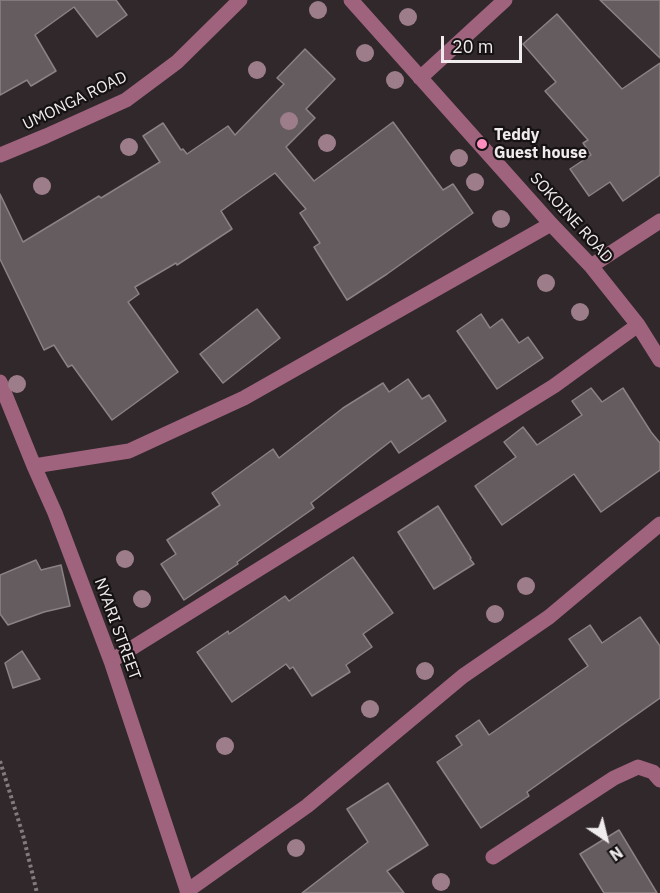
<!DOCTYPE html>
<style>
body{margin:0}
#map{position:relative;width:660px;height:893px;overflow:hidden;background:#30282b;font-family:"IBM Plex Sans",sans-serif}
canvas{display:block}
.north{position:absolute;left:576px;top:809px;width:60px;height:60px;-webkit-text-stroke:4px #161213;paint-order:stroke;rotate:145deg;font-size:16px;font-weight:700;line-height:24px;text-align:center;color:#f0ebed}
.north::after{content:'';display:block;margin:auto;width:21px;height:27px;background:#f0ebed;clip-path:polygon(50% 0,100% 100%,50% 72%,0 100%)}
.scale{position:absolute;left:441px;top:36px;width:81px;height:27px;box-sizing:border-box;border:3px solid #f0ebed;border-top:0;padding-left:8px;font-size:18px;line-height:21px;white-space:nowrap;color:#f0ebed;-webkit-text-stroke:4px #161213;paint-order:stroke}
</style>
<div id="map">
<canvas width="660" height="893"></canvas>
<div class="north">N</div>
<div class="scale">20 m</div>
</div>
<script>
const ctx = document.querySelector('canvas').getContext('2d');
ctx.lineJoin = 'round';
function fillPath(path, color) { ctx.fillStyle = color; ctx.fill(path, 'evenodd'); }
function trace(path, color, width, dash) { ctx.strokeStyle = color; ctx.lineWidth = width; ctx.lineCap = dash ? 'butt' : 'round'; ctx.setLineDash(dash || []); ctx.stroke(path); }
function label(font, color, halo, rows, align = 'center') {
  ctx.font = font + ' "IBM Plex Sans",sans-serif'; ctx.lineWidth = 4.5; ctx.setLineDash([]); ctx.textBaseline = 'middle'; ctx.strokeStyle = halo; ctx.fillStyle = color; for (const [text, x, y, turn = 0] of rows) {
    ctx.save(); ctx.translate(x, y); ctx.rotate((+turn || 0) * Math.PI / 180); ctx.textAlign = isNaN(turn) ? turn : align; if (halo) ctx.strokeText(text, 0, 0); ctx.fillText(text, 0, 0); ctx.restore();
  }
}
const building = new Path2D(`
 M0 0H116L127 15 97 37 74 7 35 35 56 71 31 86 27 80 0 95Z
 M600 0H660V58Z
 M557 14 622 89 660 63V175L623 201 610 182 589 196 570 169 591 155 583 143 588 140 545 91 556 82 523 44Z
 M305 49 335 79 306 109 315 118 286 147 314 181 393 122 443 190 453 184 473 213 387 274 347 300 314 247 320 243 300 213 306 209 275 173 221 211 232 229 177 265 176 263 135 287 139 294 128 302 178 372 112 420 72 365 68 367 54 345 44 350 0 259V194L23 242 99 196 101 198 160 162 143 136 163 123 181 150 183 149 187 154 228 126 235 135 284 84 277 78Z
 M257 309 280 338 223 383 200 354Z
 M481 314 490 328 502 319 519 343 528 337 543 358 497 389 457 331Z
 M408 379 422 399 429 395 446 421 399 453 391 441 311 503 314 508 237 562 238 564 184 600 161 564 176 554 167 540 220 505 212 493 273 449 279 458 343 408 383 383 389 392Z
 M591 388 602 402 623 388 651 432 660 443V470L601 512 574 474 502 525 475 486 516 457 504 442 523 427 537 445 582 415 572 401Z
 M438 506 471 558 470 559 474 564 434 589 398 532Z
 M353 557 393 613 363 634 372 647 346 665 350 672 312 696 293 667 290 669 286 664 232 702 197 652 228 631 229 634 285 596 289 601Z
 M36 560 41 570 61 565 70 606 44 612 8 625 0 614V575Z
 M640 617 660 646V698L527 792 529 796 481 828 437 762 462 745 456 736 479 720 489 735 588 666 569 639 590 625 602 643Z
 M22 651 40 679 13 688 5 663Z
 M388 783 428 845 387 871 404 893H302L368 842 347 809Z
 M619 830 657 893H604L580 854Z`);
const path = new Path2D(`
 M0 761 23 835 37 893`);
const minor = new Path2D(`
 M351 0 551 224 591 266 638 325 660 360
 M420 78 505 0
 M0 155 46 136 126 100 177 62 240 0
 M591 266 660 221
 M0 382 34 466 55 513 111 661 188 893
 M34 466 129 451 244 398 551 224
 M111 661 554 386 638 325
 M493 857 614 778 638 767 653 772 660 780
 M187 891 307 806 463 676 549 617 660 524`);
const trees = [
 [318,10],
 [408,17],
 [365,53],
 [257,70],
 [395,80],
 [289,121],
 [327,143],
 [129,147],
 [459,158],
 [475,182],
 [42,186],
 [501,219],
 [546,283],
 [580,312],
 [17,384],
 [125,559],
 [526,586],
 [142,599],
 [495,614],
 [425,671],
 [370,709],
 [225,746],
 [296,848],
 [441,882]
];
const markers = [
 [482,144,6,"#fd8ebf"]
];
const streetNames = [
 ["UMONGA ROAD",75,101,-26],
 ["SOKOINE ROAD",571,218,48],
 ["NYARI STREET",117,629,70]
];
const poiNames = [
 ["Teddy",494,135],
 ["Guest house",494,153]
];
fillPath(building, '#645c5f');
trace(building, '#8b8285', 1.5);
trace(path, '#827b7d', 4, [3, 3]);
trace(minor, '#a0637d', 15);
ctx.fillStyle = '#9d7d8a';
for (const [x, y] of trees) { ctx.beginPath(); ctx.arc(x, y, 9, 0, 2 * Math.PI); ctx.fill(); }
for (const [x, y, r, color] of markers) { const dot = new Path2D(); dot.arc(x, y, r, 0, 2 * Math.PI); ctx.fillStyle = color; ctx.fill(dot); trace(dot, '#161213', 2); }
label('16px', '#f0ebed', '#161213', streetNames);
label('bold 16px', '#f0ebed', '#161213', poiNames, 'left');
</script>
